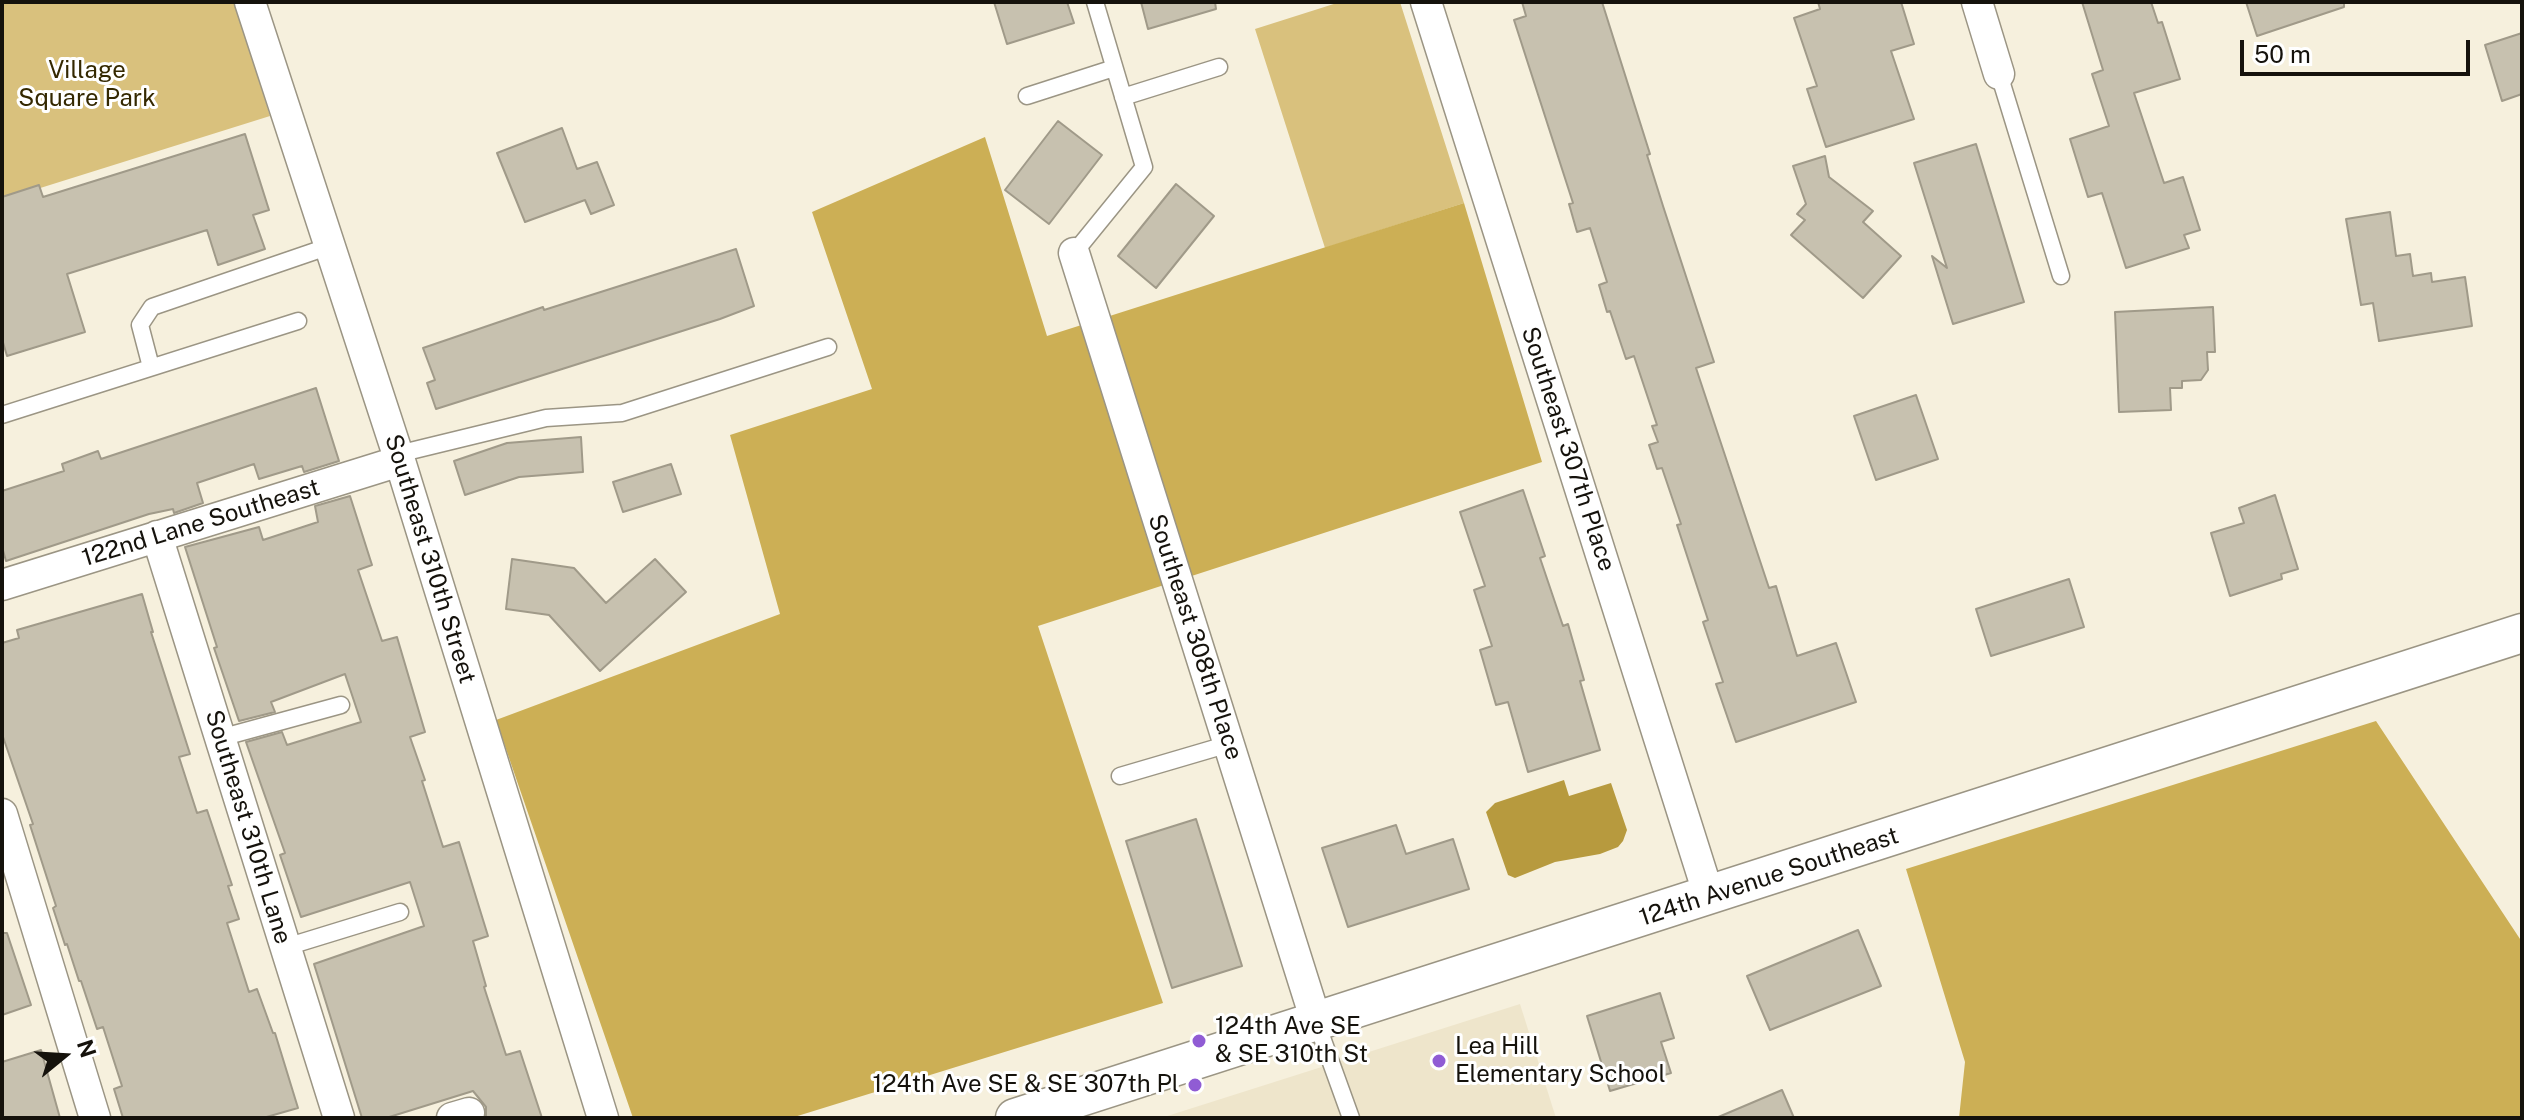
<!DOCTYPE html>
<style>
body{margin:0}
#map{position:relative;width:2524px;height:1120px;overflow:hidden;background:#f6f0dd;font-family:"Public Sans",sans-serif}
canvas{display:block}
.frame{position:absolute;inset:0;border:4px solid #15120c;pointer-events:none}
.north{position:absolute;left:24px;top:1016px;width:80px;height:80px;-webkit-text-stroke:6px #fff;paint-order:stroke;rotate:72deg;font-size:22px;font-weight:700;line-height:32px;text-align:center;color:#15120c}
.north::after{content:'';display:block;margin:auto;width:28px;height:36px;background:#15120c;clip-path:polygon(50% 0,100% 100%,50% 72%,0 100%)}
.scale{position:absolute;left:2240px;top:40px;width:230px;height:36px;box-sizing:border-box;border:4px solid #15120c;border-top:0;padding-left:10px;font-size:24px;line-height:28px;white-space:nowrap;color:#15120c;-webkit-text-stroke:6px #fff;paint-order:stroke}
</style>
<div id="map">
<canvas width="2524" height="1120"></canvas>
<div class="frame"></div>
<div class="north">N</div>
<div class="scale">50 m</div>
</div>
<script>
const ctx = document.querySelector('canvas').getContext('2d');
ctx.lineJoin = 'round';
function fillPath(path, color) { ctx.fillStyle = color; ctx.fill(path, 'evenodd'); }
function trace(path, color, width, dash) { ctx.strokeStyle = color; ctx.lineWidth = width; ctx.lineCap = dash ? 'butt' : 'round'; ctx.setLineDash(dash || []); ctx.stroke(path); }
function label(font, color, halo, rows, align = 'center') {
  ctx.font = font + ' "Public Sans",sans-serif'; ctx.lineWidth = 6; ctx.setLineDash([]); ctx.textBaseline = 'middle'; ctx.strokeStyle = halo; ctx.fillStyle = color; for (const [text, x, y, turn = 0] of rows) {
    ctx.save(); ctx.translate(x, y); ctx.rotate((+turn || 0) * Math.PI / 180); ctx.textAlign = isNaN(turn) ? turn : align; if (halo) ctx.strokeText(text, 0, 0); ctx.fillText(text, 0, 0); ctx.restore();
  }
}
const built = new Path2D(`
 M1520 1004 1556 1118H1161Z`);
const green = new Path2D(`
 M2 2H235L270 116 2 200Z
 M1340 2H1400L1464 203 1325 248 1255 29Z`);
const forest = new Path2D(`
 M985 137 1047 336 1464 203 1542 462 1038 626 1163 1003 791 1118H633L496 720 780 614 730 435 872 389 812 212Z
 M2376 721 2522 942V1118H1959L1965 1062 1906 869Z`);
const water = new Path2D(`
 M1564 780 1569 796 1611 783 1627 830 1623 841 1618 847 1600 854 1555 862 1515 878 1508 875 1486 812 1495 803Z`);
const building = new Path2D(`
 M994 2H1067L1074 23 1007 44Z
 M1141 2H1215L1216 9 1148 29Z
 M1522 2H1602L1650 154 1647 155 1663 206 1714 362 1696 368 1769 588 1776 586 1797 656 1836 643 1856 702 1736 742 1716 684 1723 682 1703 622 1708 620 1677 525 1681 524 1662 468 1657 469 1649 445 1658 442 1652 426 1657 425 1634 356 1626 359 1610 311 1607 312 1599 285 1607 282 1590 228 1577 232 1569 204 1573 203 1514 20 1526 16Z
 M1818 2H1901L1914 44 1891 51 1914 119 1826 147 1807 89 1817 86 1794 18 1820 9Z
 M2082 2H2151L2158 23 2162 22 2180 79 2134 93 2164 183 2183 177 2200 230 2184 235 2189 248 2126 268 2102 193 2088 197 2070 139 2109 126 2092 74 2103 70Z
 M2246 2H2344V7L2257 36Z
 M2522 33V94L2502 101 2485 45Z
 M1058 121 1102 155 1049 224 1005 190Z
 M562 128 577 169 597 162 614 205 591 214 585 200 525 222 497 153Z
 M245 134 269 210 253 215 265 249 218 265 207 230 67 274 85 332 7 356 2 339V197L39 185 43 197Z
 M1976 144 2024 302 1953 324 1932 256 1947 268 1914 163Z
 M1825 156 1829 177 1873 211 1863 222 1901 256 1863 298 1791 235 1805 220 1797 214 1806 204 1793 166Z
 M1176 184 1214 216 1156 288 1118 256Z
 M2390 212 2396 256 2410 254 2413 276 2431 273 2432 282 2465 277 2472 326 2379 341 2373 303 2361 305 2346 219Z
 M736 249 754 306 720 319 436 409 427 383 435 380 423 348 543 307 544 310Z
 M2213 307 2215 352H2207L2208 370 2201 380 2182 381V388H2170L2171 410 2119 412 2115 312Z
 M316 388 339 461 304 472 302 466 259 479 254 464 197 483 203 503 174 513 173 509 149 514 6 561 2 547V491L64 471 62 464 98 451 101 459Z
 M1916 395 1938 459 1876 480 1854 416Z
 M581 437 583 472 519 477 465 495 454 461 507 443Z
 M671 464 681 494 623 512 613 482Z
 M1523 490 1545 556 1540 558 1563 626 1568 624 1584 680 1580 681 1600 750 1528 772 1508 702 1496 705 1480 650 1492 646 1474 590 1485 586 1460 512Z
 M2275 495 2298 569 2281 574 2282 579 2230 596 2211 533 2244 523 2239 508Z
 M350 496 372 565 358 570 382 641 397 637 425 732 410 737 425 780 422 781 443 847 459 842 488 936 473 941 486 986 484 987 506 1055 520 1051 542 1118H486V1107L473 1091 386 1118H362L314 964 424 926 410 882 301 917 280 855 285 853 246 742 282 732 287 745 361 722 345 674 271 702 275 712 239 721 214 648 217 647 185 547 259 527 263 540 318 522 315 506Z
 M512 559 574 568 606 603 655 559 686 592 600 671 549 615 506 609Z
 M2069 579 2084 627 1991 656 1976 609Z
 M142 594 153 632H151L190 754 179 757 197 813 207 810 232 885 228 886 239 919 227 923 249 992 257 989 273 1033H275L298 1108 263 1118H123L114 1089 122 1086 103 1027 97 1029 81 981H79L67 944 65 945 53 908 56 906 30 825 33 824 2 734V643L19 638 17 630Z
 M1196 819 1242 966 1172 988 1126 841Z
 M1396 825 1406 854 1453 839 1469 889 1348 927 1322 848Z
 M1858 930 1881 986 1770 1030 1747 976Z
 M2 933H7L31 1005 2 1015Z
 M1660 993 1674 1038 1661 1042 1671 1073 1610 1091 1587 1016Z
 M41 1050 60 1118H2V1062Z
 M1782 1090 1794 1118H1716Z`);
const service = new Path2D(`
 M1999 74 2061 276
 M1027 96 1114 68
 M1123 97 1219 67
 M1074 253 1144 167 1095 2
 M151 367 140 325 152 307 330 246
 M2 415 298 321
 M398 454 546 418 622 413 828 347
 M220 738 341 705
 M1120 776 1229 744
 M286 947 400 912
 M1316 1021 1351 1118`);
const minor = new Path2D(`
 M250 2 400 461 603 1118
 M1426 2 1709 896
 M1977 2 1999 74
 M1074 253 1316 1021
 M157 536 339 1118
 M2 585 400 461
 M2 814 95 1118
 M452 1118 469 1113`);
const tertiary = new Path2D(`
 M1015 1118 2522 633`);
const markers = [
 [1199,1041,8,"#905cd4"],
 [1439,1061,8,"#905cd4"],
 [1195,1085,8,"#905cd4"]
];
const parkNames = [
 ["Village",87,71],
 ["Square Park",87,99]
];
const streetNames = [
 ["Southeast 307th Place",1568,449,72],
 ["122nd Lane Southeast",201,523,-17],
 ["Southeast 310th Street",430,559,73],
 ["Southeast 308th Place",1195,637,72],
 ["Southeast 310th Lane",248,827,73],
 ["124th Avenue Southeast",1769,877,-18]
];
const poiNames = [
 ["124th Ave SE",1215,1027],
 ["& SE 310th St",1215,1055],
 ["Lea Hill",1455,1047],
 ["Elementary School",1455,1075],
 ["124th Ave SE & SE 307th Pl",1179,1085,"right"]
];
fillPath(built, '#eee5cb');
fillPath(green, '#d9c17d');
fillPath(forest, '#ccaf55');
fillPath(water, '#b79a3e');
fillPath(building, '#c7c1af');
trace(building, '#a09a89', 2);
trace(service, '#9b9584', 19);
trace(minor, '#9b9584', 33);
trace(tertiary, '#9b9584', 41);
trace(service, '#fff', 16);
trace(minor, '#fff', 30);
trace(tertiary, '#fff', 38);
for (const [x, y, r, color] of markers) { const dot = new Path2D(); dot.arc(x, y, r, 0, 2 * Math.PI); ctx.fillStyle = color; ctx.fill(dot); trace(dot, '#fff', 3); }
label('24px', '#342800', '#fff', parkNames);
label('24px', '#15120c', '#fff', streetNames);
label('24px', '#15120c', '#fff', poiNames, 'left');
</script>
